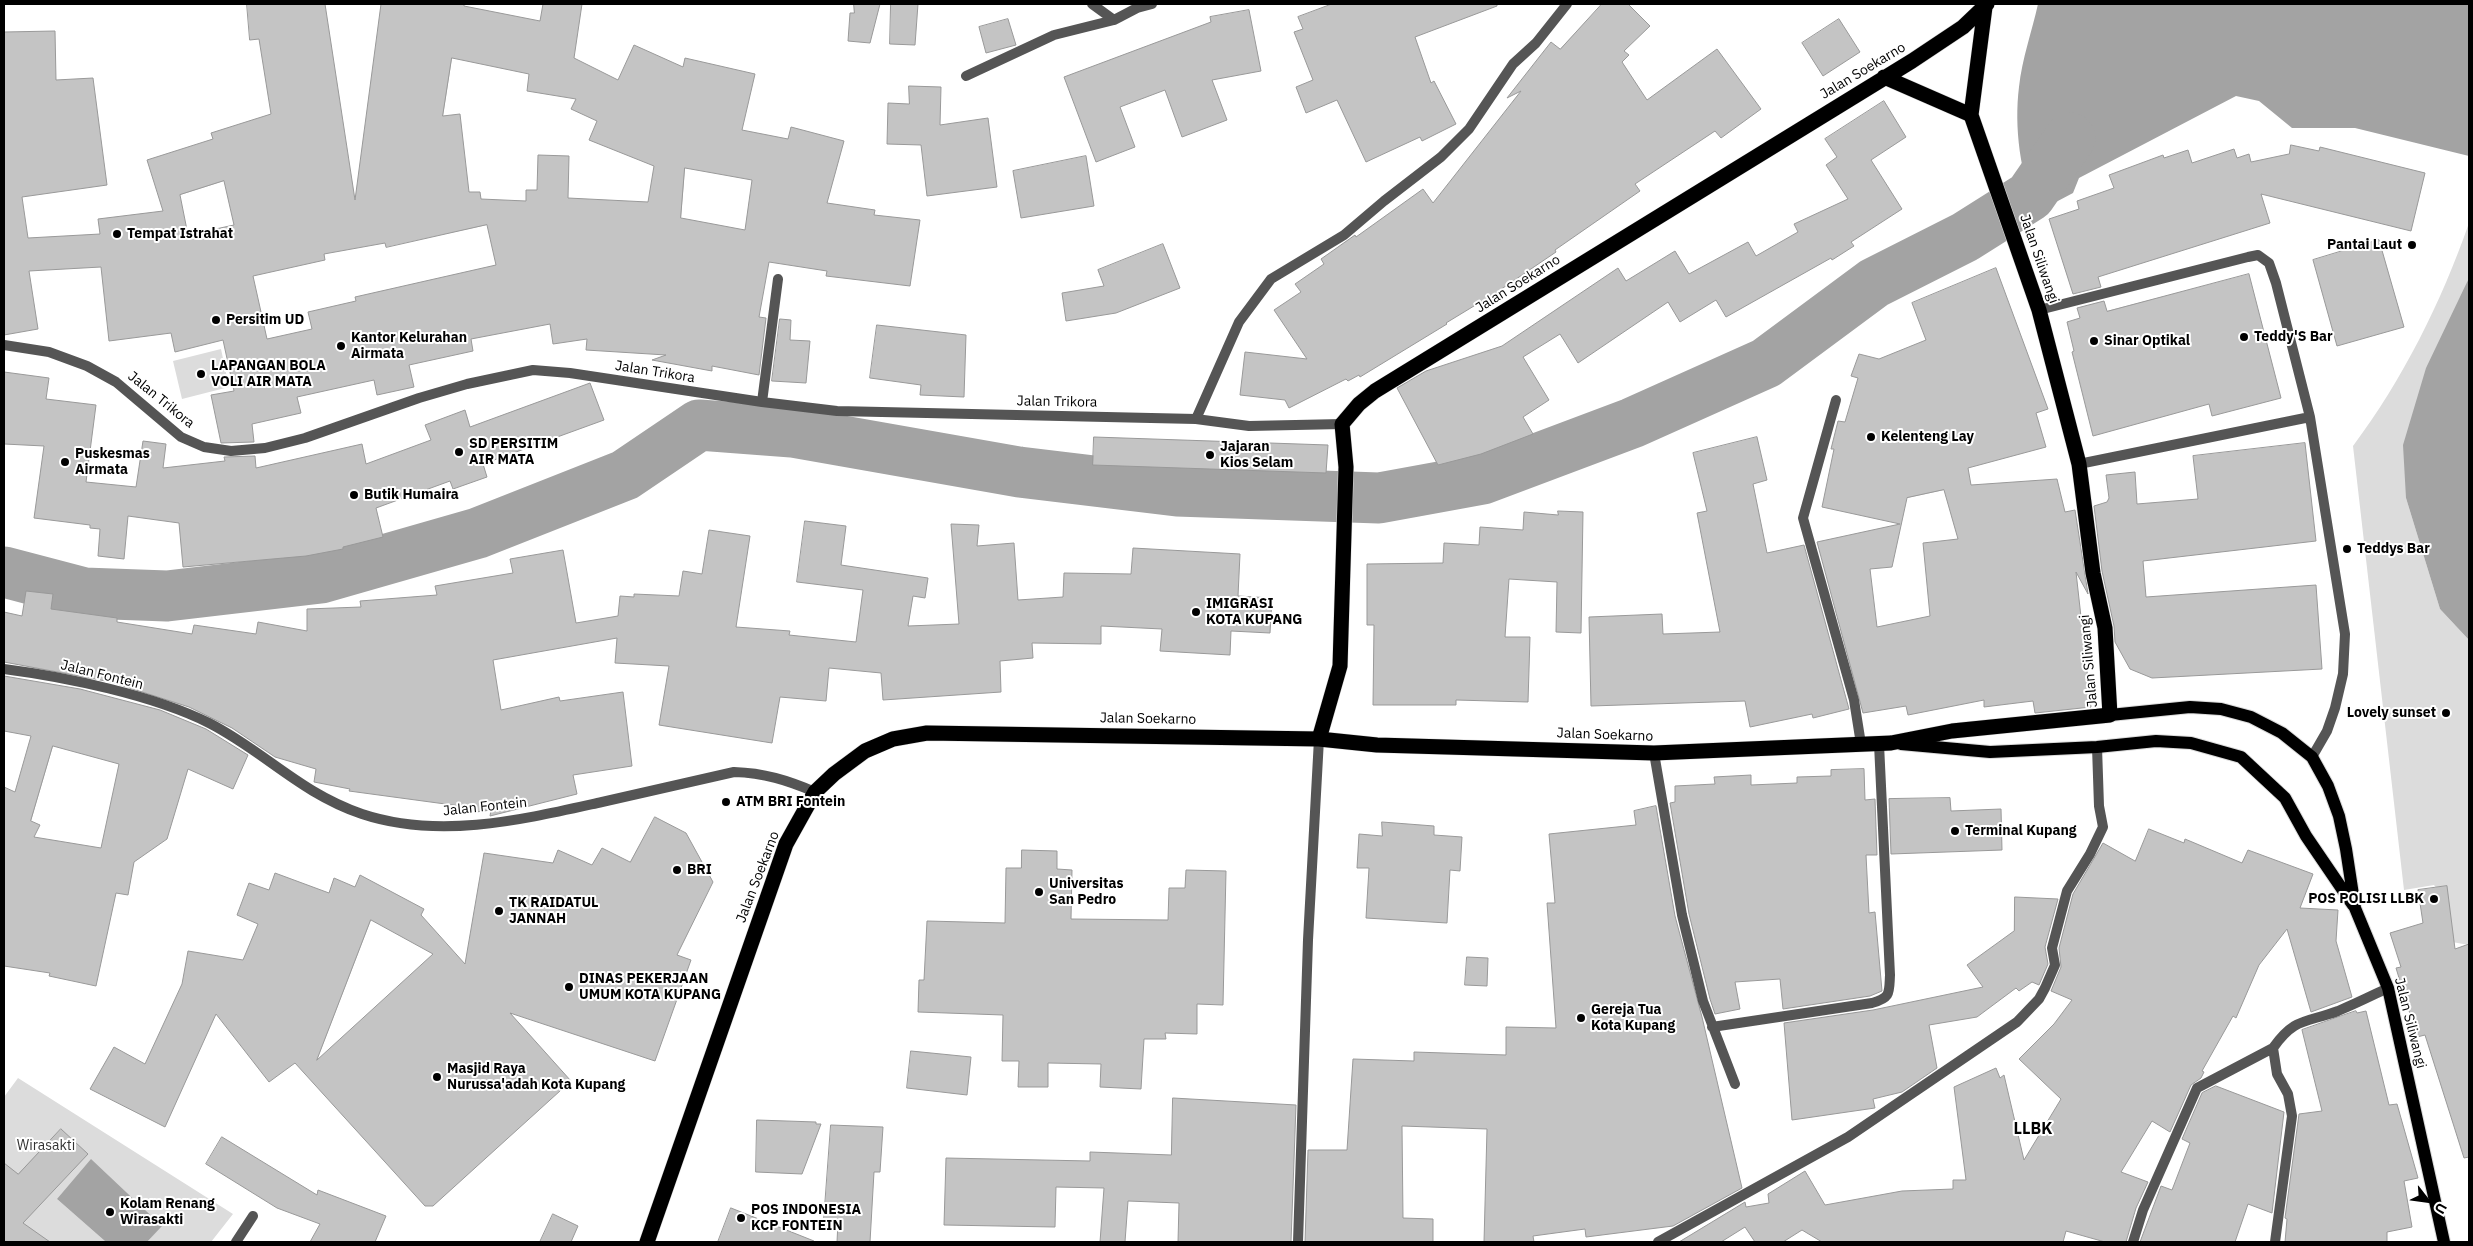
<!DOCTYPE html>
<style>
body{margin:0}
#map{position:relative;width:2473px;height:1246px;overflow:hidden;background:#fff;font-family:"IBM Plex Sans",sans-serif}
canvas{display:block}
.frame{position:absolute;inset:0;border:5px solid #000;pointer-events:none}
.north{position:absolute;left:2403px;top:1176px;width:50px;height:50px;-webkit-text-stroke:4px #fff;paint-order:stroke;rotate:120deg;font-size:14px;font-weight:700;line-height:20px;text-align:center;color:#000}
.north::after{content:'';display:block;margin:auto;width:18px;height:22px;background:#000;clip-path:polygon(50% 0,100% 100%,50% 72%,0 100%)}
</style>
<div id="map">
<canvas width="2473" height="1246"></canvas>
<div class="frame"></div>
<div class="north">U</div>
</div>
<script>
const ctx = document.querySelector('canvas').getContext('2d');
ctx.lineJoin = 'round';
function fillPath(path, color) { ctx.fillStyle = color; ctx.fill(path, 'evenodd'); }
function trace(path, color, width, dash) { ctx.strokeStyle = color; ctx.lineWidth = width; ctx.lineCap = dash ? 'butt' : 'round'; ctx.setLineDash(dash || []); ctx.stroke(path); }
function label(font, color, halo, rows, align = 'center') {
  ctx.font = font + ' "IBM Plex Sans",sans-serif'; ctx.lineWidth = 4; ctx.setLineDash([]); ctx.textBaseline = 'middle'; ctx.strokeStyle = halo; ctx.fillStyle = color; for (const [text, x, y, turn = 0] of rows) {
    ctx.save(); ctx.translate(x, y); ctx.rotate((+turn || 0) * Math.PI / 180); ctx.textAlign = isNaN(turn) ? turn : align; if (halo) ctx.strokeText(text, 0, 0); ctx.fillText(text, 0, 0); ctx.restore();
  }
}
const green = new Path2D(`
 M2469 223V278L2461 298 2406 498 2440 609 2469 640V945L2452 942 2441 894 2434 885 2404 890 2353 446C2403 379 2441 303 2469 223Z
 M221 349 229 387 182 399 173 361Z
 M18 1078 233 1214 211 1242H147L161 1226 57 1199 106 1242H4V1097Z`);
const water = new Path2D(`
 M2038 4H2469V156L2355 128H2292L2259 101 2236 96 2079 178 2073 193 2037 212C2020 175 2014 127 2019 87 2022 59 2032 31 2038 4Z
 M2469 278V640L2440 609 2406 498 2403 445 2426 368Z
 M91 1159 162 1226 147 1242H106L57 1199Z`);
const river = new Path2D(`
 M4 572 84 593 167 596 321 578 478 533 625 475 699 425 792 432 1019 472 1177 491 1379 498 1483 479 1632 423 1766 363 1874 283 1965 237 2030 196 2070 138`);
const building = new Path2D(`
 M247 4H325L355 200 381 4H464V6L540 21 543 4H582L574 58 618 80 634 45 683 67 685 58 755 74 742 130 788 139 791 127 844 141 827 203 875 210 874 215 920 220 910 286 826 276 827 271 769 262 759 317 766 318 759 375 712 366V371L652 360 666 355 586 350 587 339 553 344 550 324 471 339 473 351 409 365 414 387 377 395 374 380 297 397 301 413 252 424 254 442 221 443 211 395 234 391 223 340 175 352 171 333 109 341 101 267 29 271 38 329 4 335V32L55 31 56 80 93 78 107 185 22 197 28 238 100 234 98 219 163 211 147 160 213 139 211 133 271 114 259 39 250 40ZM452 58 529 74 527 91 576 99 571 109 597 121 589 140 654 166 648 202 568 198 569 156 538 155 537 190H526V201L481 199 480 192H469L460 114 443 116ZM685 168 752 180 745 230 681 218ZM224 181 234 225 188 235 180 195ZM487 225 496 265 355 297 356 301 308 312 312 329 267 339 253 276 325 260 324 254 385 243 386 247Z
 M854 4H880L870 43 848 41 850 13H854Z
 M891 4H918L915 45 890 44Z
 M1332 4H1497V6L1415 37 1431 83 1434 81 1456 124 1422 141 1420 137 1366 162 1337 100 1306 113 1296 87 1313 80 1294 32 1303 29 1298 17Z
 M1602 4H1628L1650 26 1624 51 1629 55 1622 62 1647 100 1717 49 1761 109 1721 138 1715 131 1635 184 1640 191 1555 250 1556 252 1497 292 1446 323 1447 324 1360 377 1359 375 1348 381 1346 379 1289 408 1285 400 1240 395 1245 352 1307 359 1274 310 1301 292 1295 284 1324 264 1321 259 1355 235 1356 237 1423 189 1433 203 1521 91 1507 98 1551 42 1560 49Z
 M1249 10 1261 71 1212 80 1227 120 1182 137 1165 90 1120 107 1135 147 1096 162 1064 77 1211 22 1210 17Z
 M1008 19 1016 45 986 53 979 27Z
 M1839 19 1860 52 1823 76 1802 43Z
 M909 86 941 87 940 125 988 118 997 187 927 196 921 145 887 144 888 103 909 104Z
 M1884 101 1906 137 1871 160 1902 209 1851 242 1854 246 1832 260 1831 258 1726 317 1716 300 1680 322 1668 302 1578 363 1560 334 1523 357 1549 400 1523 417 1533 434 1481 454 1438 465 1397 388 1426 371 1502 346 1618 268 1626 281 1675 251 1689 274 1748 242 1756 256 1798 232 1794 224 1848 199 1826 165 1837 157 1825 139Z
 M2291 145 2319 151 2320 147 2425 173 2411 231 2261 194 2270 223 2098 277 2101 287 2073 294 2049 219 2079 209 2077 201 2114 188 2109 175 2163 155 2164 158 2188 150 2192 163 2234 149 2237 158 2249 154 2251 162 2289 154Z
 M1086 156 1094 206 1021 218 1013 171Z
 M2379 240 2404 327 2337 346 2313 260Z
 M1163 244 1180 288 1116 313 1066 321 1062 293 1104 286 1098 270Z
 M1996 268 2048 409 2036 413 2046 447 1968 468 1971 485 2057 479 2065 512 2075 510 2088 594 2076 572 2091 707 2035 713 2033 701 1984 707V700L1908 715 1906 706 1863 713 1817 542 1900 524 1822 507 1834 449H1831L1838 421 1845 422 1858 378 1851 376 1859 354 1879 359 1926 340 1912 303ZM1944 490 1958 539 1923 543 1930 616 1877 627 1870 569 1892 567 1907 498Z
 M2249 274 2281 398 2212 416 2209 404 2093 436 2072 352 2074 351 2067 322 2080 318 2077 308 2104 301 2107 311Z
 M780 319 791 320 790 340 810 341 806 383 772 381Z
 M877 325 966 335 964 397 920 395 921 385 870 378Z
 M4 372 49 378 46 399 96 405 86 482 136 487 143 441 166 444 163 468 225 461 224 457 255 456 256 468 362 444 366 464 431 440 425 425 465 410 470 427 590 383 604 420 483 464 487 477 453 489 450 481 376 508 383 537 343 547V549L306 556 183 567 179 523 128 516 124 559 98 556 100 529 90 528V525L34 518 44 446 4 444Z
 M1094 437 1328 445 1326 473 1093 465Z
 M1757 437 1767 480 1753 484 1767 553 1804 545 1849 709 1813 718 1812 714 1750 727 1745 701 1591 706 1589 617 1662 614 1663 634 1720 632 1697 513 1707 511 1693 453Z
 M2305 443 2316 541 2143 561 2146 597 2316 585 2322 669 2152 678 2130 669 2115 642 2114 626 2102 571 2094 506 2107 502 2109 498 2106 475 2135 472 2137 504 2198 499 2193 456Z
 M1558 511 1583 512 1581 633 1556 632 1557 582 1509 579 1505 637H1530L1528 702 1456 700V705H1373L1374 625H1367V564L1443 563 1444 543 1479 545 1480 527 1523 530 1524 512 1558 515Z
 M805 521 846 526 841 565 928 578 925 598 913 596 908 626 959 624 951 524 979 525 977 546 1014 543 1018 600 1063 597 1064 573 1131 574 1133 548 1240 554 1238 596 1272 598 1270 633 1231 631 1230 655 1160 651 1162 629 1101 626V644L1032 643 1033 658 1000 661 1001 692 883 700 881 673 829 668 826 701 780 697 772 743 659 725 669 666 615 663 617 638 493 660 501 710 559 697 560 701 623 692 632 766 573 775 577 794 490 816 491 810 461 814 460 806 349 791 350 789 314 782 316 769 275 757 232 728 189 707 111 682 4 662V612L22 616 26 591 53 594 51 609 117 618V622L192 634 194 625 256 634 258 622 307 631V609L361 607 360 601 437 595 435 586 513 573 510 559 563 550 576 623 618 616 620 596 634 597V594L679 596 683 571 702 574 709 530 750 536 736 627 790 631 789 635 856 642 863 590 797 582Z
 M4 676 80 689 160 710 206 729 248 755 233 789 188 769 167 839 134 862 128 895 116 893 96 986 49 976 50 973 4 966V787L15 792 31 736 4 731ZM53 746 119 764 101 848 34 837 40 825 31 821Z
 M1864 769 1865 800 1875 799 1877 855H1866L1869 913 1875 912 1882 991 1870 996 1783 1009 1780 979 1735 982 1740 1009 1715 1014 1710 999 1689 914 1670 803 1675 802V786L1715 784 1714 777 1751 775V785L1797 783V777L1831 776V770Z
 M1950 798 1951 811 2001 809 2002 850 1891 854 1889 799Z
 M1656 806 1675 916 1702 1017 1742 1188 1673 1226 1586 1237 1585 1229 1533 1236 1534 1242H1484L1487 1129 1402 1126 1403 1218 1433 1219V1242H1305L1308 1150H1347L1353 1059 1414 1061V1052L1506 1055V1027L1556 1028 1547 903H1555L1549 834 1636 825 1634 811Z
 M655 817 686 833 713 882 677 955 691 960 655 1061 510 1013 571 1081 433 1206H425L295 1063 269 1082 216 1014 165 1127 90 1089 114 1047 145 1064 182 984 188 951 243 960 258 924 237 915 249 883 269 890 275 873 329 893 334 878 355 887 360 875 424 909 421 915 465 964 484 853 553 863 558 850 592 865 602 848 630 862ZM371 920 433 954 317 1060Z
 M1382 822 1434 826V835L1462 837 1460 871 1450 870 1447 923 1366 918 1369 868H1357L1359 834 1382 836Z
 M2149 829 2184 843 2185 839 2242 863 2248 850 2313 874 2300 908 2338 910 2336 941 2352 997 2311 1012 2287 929 2259 965 2236 1018 2233 1016 2202 1071 2204 1072 2201 1078 2191 1085 2170 1132 2152 1121 2121 1172 2148 1182 2136 1208 2126 1242H2105L2066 1231 2063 1242H1822L1802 1230 1783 1242H1755L1745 1227 1721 1242H1679L1745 1202 1746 1207 1769 1203 1768 1194 1805 1171 1825 1205 1902 1191 1953 1189V1180H1966L1954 1087 1996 1068 2000 1078 2004 1075 2024 1160 2061 1099 2019 1059 2054 1024 2072 1000 2051 991 2061 967 2059 948 2073 894 2103 843 2135 861Z
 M1022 850 1057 851V869L1072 870 1071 919 1168 920 1169 888H1185L1186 870 1226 871 1223 1005 1197 1004V1034L1165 1033 1166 1039H1144L1141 1089 1100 1087 1101 1064 1048 1063V1087H1018L1019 1061H1002L1003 1015 918 1012 919 980H924L927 921 1005 923 1006 868H1021Z
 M2447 886 2455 949 2469 944V1157L2464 1158 2425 1035 2417 1037 2396 968 2401 967 2390 933 2423 923 2418 890Z
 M2015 897 2058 899 2045 947 2048 964 2039 985 2032 982 2019 991 2016 988 1977 1017 1929 1025 1937 1068 1902 1092 1873 1099 1875 1108 1792 1120 1784 1023 1873 1010 1983 987 1967 965 2014 931Z
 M1467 957 1488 958 1487 986 1465 985Z
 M2356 1011 2357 1013 2366 1011 2389 1105 2397 1104 2418 1178 2404 1181 2412 1227 2387 1232V1242H2285L2287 1219 2285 1218 2299 1114 2322 1111 2302 1030Z
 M911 1051 971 1057 967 1095 907 1088Z
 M2216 1086 2284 1112 2272 1213 2248 1204 2235 1242H2140L2161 1186 2172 1190 2190 1143 2182 1139 2202 1093Z
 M1173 1098 1296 1105 1291 1242H1178L1179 1203 1128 1201 1125 1242H1100L1104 1188 1056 1187 1055 1227 944 1225 946 1158 1090 1161V1152L1171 1155Z
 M757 1120 816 1122V1124H821L802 1174 756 1172Z
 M831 1125 883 1127 880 1172H874L870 1242H837L838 1221 824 1220Z
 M61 1129 88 1154 23 1223 50 1242H4V1163L18 1174Z
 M222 1137 317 1195 318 1190 386 1216 375 1242H310L320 1224 277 1208 206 1164Z
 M731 1208 814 1241V1242H718Z
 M553 1214 578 1226 571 1242H540Z`);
const lane = new Path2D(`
 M1836 400 1803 518 1854 700 1861 744`);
const street = new Path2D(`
 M1092 4 1114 20
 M966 76 1054 35 1114 20 1137 8 1152 4
 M2039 310 2248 257 2258 255 2269 263 2276 283 2310 417 2345 634 2343 674 2335 708 2327 731 2312 757
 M4 345 49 352 87 366 116 382 181 437 204 447 231 451 265 448 305 438 419 398 467 384 533 370 570 373 762 402 837 411 1196 419 1249 426 1342 424
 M762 402 778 279
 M1196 419 1239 322 1271 279 1344 235 1384 201 1441 157 1469 129 1513 64 1536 43 1567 4
 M2079 464 2310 417
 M4 669C66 677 153 695 209 723 264 751 300 793 362 814 440 840 525 819 602 802 646 792 690 782 734 772 764 773 787 780 815 792
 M1654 753 1682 915 1703 1001 1735 1084
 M1712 1027 1872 1003C1891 998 1889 993 1890 975L1879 744
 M236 1242 253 1216
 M1298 1242 1308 940 1319 739
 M1658 1242 1848 1137 2017 1022 2039 999 2045 988 2055 965 2052 948 2067 891 2090 854 2103 827 2099 806 2097 747
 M2133 1242 2143 1210 2197 1088 2273 1048
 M2275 1242 2292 1116 2288 1094 2277 1074 2273 1048C2295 1017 2306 1023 2338 1011 2355 1004 2371 996 2388 988`);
const primary = new Path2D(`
 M2110 715 2190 707 2221 709 2251 717 2282 733 2312 757 2328 786 2339 816 2346 849 2355 908 2388 988 2444 1242
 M1901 744 1990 752 2097 747 2156 741 2191 743 2241 757 2285 798 2306 836 2353 905`);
const highway = new Path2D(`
 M1884 77 1971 115
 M1319 739 1340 666 1346 467 1342 424 1359 404 1375 391 1912 61 1963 27 1987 4
 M647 1242 786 844 815 792 834 774 865 751 893 739 927 733 1319 739 1377 745 1654 753 1891 743 1952 731 2110 715 2105 628 2093 573 2079 464 2039 310 1971 115 1985 7`);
const markers = [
 [117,234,5,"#000"],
 [2412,245,5,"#000"],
 [216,320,5,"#000"],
 [2244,337,5,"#000"],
 [2094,341,5,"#000"],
 [341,346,5,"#000"],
 [201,374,5,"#000"],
 [1871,437,5,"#000"],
 [459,452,5,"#000"],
 [1210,455,5,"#000"],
 [65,462,5,"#000"],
 [354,495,5,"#000"],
 [2347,549,5,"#000"],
 [1196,612,5,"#000"],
 [2446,713,5,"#000"],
 [726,802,5,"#000"],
 [1955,831,5,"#000"],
 [677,870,5,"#000"],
 [1039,892,5,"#000"],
 [2434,899,5,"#000"],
 [499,911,5,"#000"],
 [569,987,5,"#000"],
 [1581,1018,5,"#000"],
 [437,1077,5,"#000"],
 [110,1212,5,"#000"],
 [741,1218,5,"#000"]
];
const streetNames = [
 ["Jalan Soekarno",1863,71,-31],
 ["Jalan Siliwangi",2039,259,71],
 ["Jalan Soekarno",1518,284,-32],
 ["Jalan Trikora",655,372,9],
 ["Jalan Trikora",161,400,39],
 ["Jalan Trikora",1057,402,1],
 ["Jalan Siliwangi",2089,661,-95],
 ["Jalan Fontein",102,675,14],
 ["Jalan Soekarno",1148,719,1],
 ["Jalan Soekarno",1605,735,2],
 ["Jalan Fontein",485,807,-6],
 ["Jalan Soekarno",758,877,-69],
 ["Jalan Siliwangi",2410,1023,76]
];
const poiNames = [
 ["Tempat Istrahat",127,234],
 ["Pantai Laut",2402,245,"right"],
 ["Persitim UD",226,320],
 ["Teddy'S Bar",2254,337],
 ["Kantor Kelurahan",351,338],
 ["Airmata",351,354],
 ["Sinar Optikal",2104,341],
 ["LAPANGAN BOLA",211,366],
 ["VOLI AIR MATA",211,382],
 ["Kelenteng Lay",1881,437],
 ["SD PERSITIM",469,444],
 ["AIR MATA",469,460],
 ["Jajaran",1220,447],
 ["Kios Selam",1220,463],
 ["Puskesmas",75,454],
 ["Airmata",75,470],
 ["Butik Humaira",364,495],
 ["Teddys Bar",2357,549],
 ["IMIGRASI",1206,604],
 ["KOTA KUPANG",1206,620],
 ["Lovely sunset",2436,713,"right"],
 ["ATM BRI Fontein",736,802],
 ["Terminal Kupang",1965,831],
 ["BRI",687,870],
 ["Universitas",1049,884],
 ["San Pedro",1049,900],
 ["POS POLISI LLBK",2424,899,"right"],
 ["TK RAIDATUL",509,903],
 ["JANNAH",509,919],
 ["DINAS PEKERJAAN",579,979],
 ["UMUM KOTA KUPANG",579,995],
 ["Gereja Tua",1591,1010],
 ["Kota Kupang",1591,1026],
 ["Masjid Raya",447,1069],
 ["Nurussa'adah Kota Kupang",447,1085],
 ["Kolam Renang",120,1204],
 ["Wirasakti",120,1220],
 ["POS INDONESIA",751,1210],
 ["KCP FONTEIN",751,1226]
];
const parkNames = [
 ["Wirasakti",46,1146]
];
const quarterNames = [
 ["LLBK",2033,1129]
];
fillPath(green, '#dcdcdc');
fillPath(water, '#a3a3a3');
trace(river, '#a3a3a3', 51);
fillPath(building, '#c4c4c4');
trace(building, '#999', 1);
trace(primary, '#dbdbdb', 14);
trace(highway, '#dbdbdb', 16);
trace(lane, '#555', 10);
trace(street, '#555', 10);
trace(primary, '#000', 12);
trace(highway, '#000', 15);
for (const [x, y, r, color] of markers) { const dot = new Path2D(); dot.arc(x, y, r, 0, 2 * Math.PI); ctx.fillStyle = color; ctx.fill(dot); trace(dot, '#fff', 2); }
label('14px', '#000', '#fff', streetNames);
label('bold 14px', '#000', '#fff', poiNames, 'left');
label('14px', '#333', '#fff', parkNames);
label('bold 16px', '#000', '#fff', quarterNames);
</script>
